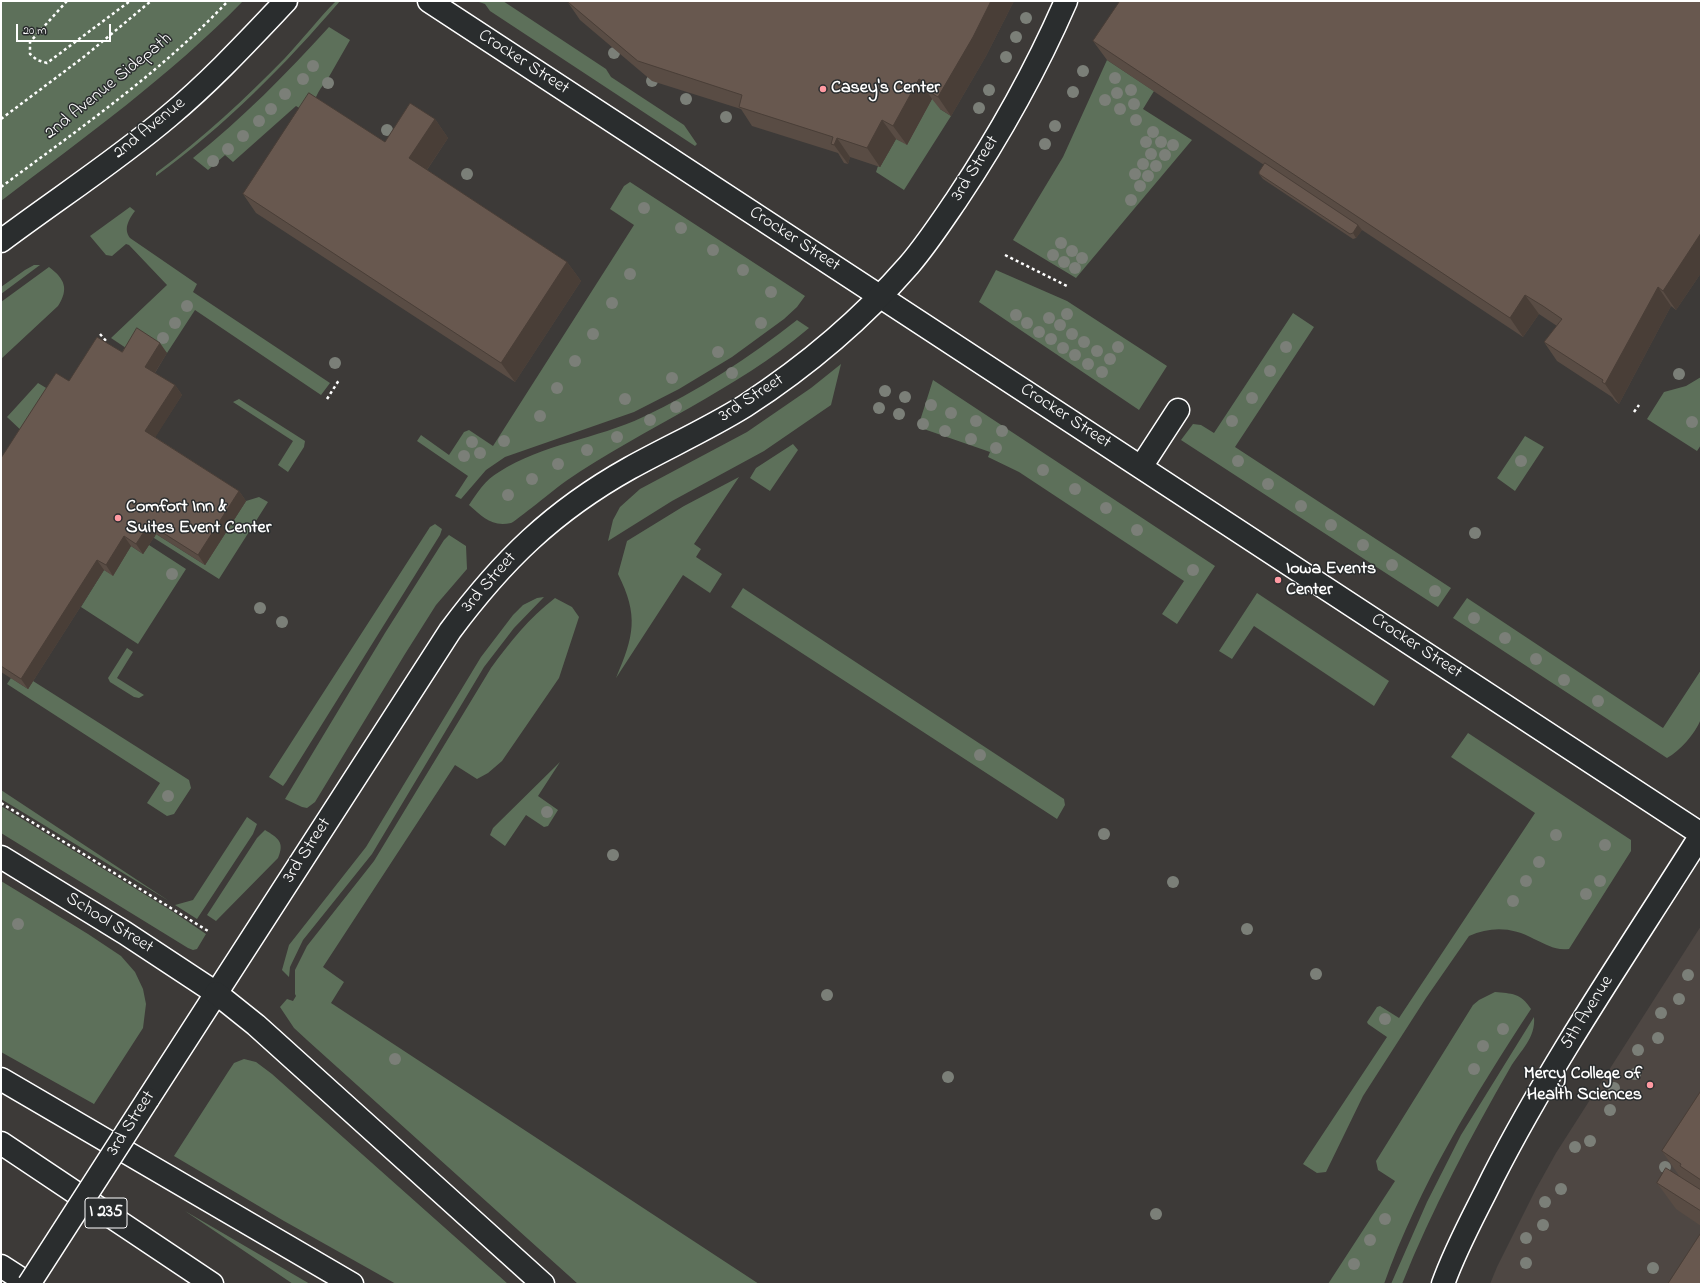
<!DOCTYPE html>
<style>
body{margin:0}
#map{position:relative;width:1702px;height:1285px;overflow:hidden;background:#3d3a38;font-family:"Indie Flower",sans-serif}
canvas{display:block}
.frame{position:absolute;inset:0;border:2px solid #fff;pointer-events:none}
.scale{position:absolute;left:16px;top:24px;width:95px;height:18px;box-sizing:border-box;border:2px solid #fff;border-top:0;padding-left:5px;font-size:12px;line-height:14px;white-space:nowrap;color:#fff;-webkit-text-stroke:3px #2a2d2e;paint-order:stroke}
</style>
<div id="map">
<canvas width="1702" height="1285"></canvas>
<div class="frame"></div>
<div class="scale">20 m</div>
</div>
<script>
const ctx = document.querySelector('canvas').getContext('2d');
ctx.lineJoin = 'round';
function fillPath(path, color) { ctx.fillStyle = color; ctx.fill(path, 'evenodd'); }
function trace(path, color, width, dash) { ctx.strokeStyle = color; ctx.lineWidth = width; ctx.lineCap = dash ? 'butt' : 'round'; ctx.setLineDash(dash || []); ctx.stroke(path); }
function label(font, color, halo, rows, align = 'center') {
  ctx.font = font + ' "Indie Flower",sans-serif'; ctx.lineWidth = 3; ctx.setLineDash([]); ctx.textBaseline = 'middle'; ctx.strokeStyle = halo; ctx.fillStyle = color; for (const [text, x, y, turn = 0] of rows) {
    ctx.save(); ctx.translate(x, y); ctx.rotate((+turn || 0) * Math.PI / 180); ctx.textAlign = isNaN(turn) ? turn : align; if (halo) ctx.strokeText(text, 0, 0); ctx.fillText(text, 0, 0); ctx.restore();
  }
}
const built = new Path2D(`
 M1701 926V1284H1490L1497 1267 1536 1189 1556 1153Z`);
const green = new Path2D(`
 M1 1H243C170 76 85 137 1 201Z
 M336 1H340C285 65 225 126 156 176V173C203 138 245 99 285 58 303 39 318 19 336 1Z
 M476 1H503L606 69 611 77 684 125 697 144 695 146 490 11 485 4Z
 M329 27 350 40 326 82C318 89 314 103 308 113L296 106 233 162 225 155 208 170 193 158C243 118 286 74 329 27Z
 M1107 60 1154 91 1143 109 1192 140 1076 278 1013 240 1063 157Z
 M932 98 943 104 940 109 951 116 904 190 876 172 878 166 880 167 896 139 907 144Z
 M630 182 805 296 797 307 784 319 732 357 679 389 634 412 505 457 486 470 461 499 455 496 468 476 417 441 421 435 449 455 464 432 469 430 493 446 634 225 610 209 624 186Z
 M130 207 135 211C129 219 123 229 130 238L197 284 193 292 330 383 321 395 195 310 167 353 144 338 135 354 111 338 167 285 129 245 126 244 112 256 106 255 90 236Z
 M34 265H40L1 294V287L25 270Z
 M49 267C65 279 69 289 58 306L1 359V302Z
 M996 270 1067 301 1167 366 1139 410 979 302Z
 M1293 313 1314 327 1235 447 1451 588 1438 607 1181 440 1193 424 1201 425 1214 433Z
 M797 320 809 328C735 391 645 427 566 481 557 487 515 522 511 523 491 527 483 517 469 505 477 493 485 480 499 472 542 444 597 439 643 417 698 391 749 358 797 320Z
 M841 364 831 405 764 451 672 501 608 541 613 520 620 507 640 489 747 432 811 388Z
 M1701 377V445L1697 451 1647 419 1664 392 1686 386Z
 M933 380 1215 566 1177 624 1162 614 1184 581 1019 472 988 457 990 452 918 427Z
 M38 383 56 394 25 434 7 417Z
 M239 399 305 441 304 447 288 472 278 465 293 441 233 402Z
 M1525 436 1544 447 1515 491 1497 478Z
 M793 444 798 450 770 491 750 478 756 468Z
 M739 477 694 544 701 549 696 557 722 574 710 593 683 575 616 678C634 636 639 616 618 574L627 541 684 506Z
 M259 497 268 502 219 579 154 538 156 534 205 565 246 501Z
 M435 524 442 529 440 535 286 782 283 786 269 777 430 527Z
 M449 535 466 546 467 569 436 605 405 654 315 802 307 808 302 807 285 799 385 633 444 540Z
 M149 545 186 569 138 644 81 607 104 570 113 575 131 546 143 554Z
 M743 588 1064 799 1065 805 1057 819 731 607Z
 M1257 593 1389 681 1374 706 1254 626 1232 659 1219 651Z
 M544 597 514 628 484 667 372 854 303 940 290 967 289 977 282 970 289 945 366 847 481 657 513 615 523 605 537 598Z
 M555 598 572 607 579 617 559 678 502 761 488 773 477 779 455 765 323 967 344 982 331 1003 759 1284H578L307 1040 294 1028 280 1007 287 999 293 1001 296 996 295 994V970L307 946 374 861 491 668C510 642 529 618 555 598Z
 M1467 598 1663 728 1701 670C1701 679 1702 712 1701 719 1695 734 1680 751 1667 758L1453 618Z
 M127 648 133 652 117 678 144 695 139 698 134 697 110 682 108 678Z
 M11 678 28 689 33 681 189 780 191 788 174 814 167 816 147 803 160 783 7 684Z
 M1468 733 1631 840V851L1569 949C1555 951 1546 944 1534 939 1513 927 1491 926 1469 936L1426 998 1363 1096 1326 1172 1317 1173 1303 1164 1387 1037 1368 1024 1367 1022 1377 1007 1380 1006 1399 1018 1535 813 1451 757Z
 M560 762 538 796 558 810 548 826 544 827 526 815 505 846 490 835 493 828Z
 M1 790 169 901 1 799Z
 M1 806 175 913 206 934 197 949 193 950 188 948 1 833Z
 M247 817 257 824 253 834 197 919 175 905 193 900Z
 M265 830C278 838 285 842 278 858L216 921 207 915 257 838Z
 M1 881 88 934 121 956 135 972 143 989 146 1004 143 1028 94 1104 1 1052Z
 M1495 992C1512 994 1520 992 1531 1009 1474 1096 1419 1186 1384 1284H1328L1395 1181 1378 1170 1376 1161 1473 1005 1479 1000Z
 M1534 1017C1536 1038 1520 1051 1510 1068 1470 1138 1432 1209 1402 1284H1391L1427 1202 1461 1135Z
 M244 1059 256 1062 272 1074 508 1284H396L284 1221 174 1156 228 1072 234 1063Z
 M185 1211 310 1284H293Z`);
const path = new Path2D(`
 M67 1 30 42V54L37 60 47 63 130 1
 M1 119 85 56 151 1
 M1 187C79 129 161 72 228 1
 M1005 255 1069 287
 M100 334 107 342
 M327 399 339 380
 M1634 412 1639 405
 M1 803 208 931`);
const minor = new Path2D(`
 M429 1 1701 834
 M1141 467 1178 410
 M1443 1284C1456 1247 1476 1212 1493 1177 1554 1058 1630 948 1701 835`);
const major = new Path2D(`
 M1 241C57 199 116 161 169 116 211 81 248 41 286 1
 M1 857 125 933 216 993
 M148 1099 450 631C502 561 553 511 630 468 668 447 708 429 745 406 805 367 862 319 909 265 927 244 942 221 957 199 999 136 1036 70 1066 1`);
const highway = new Path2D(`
 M216 993 256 1025 543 1284
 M1 1079 352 1284
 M1 1143 212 1284
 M1 1266 29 1284`);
const majorBridge = new Path2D(`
 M29 1284 148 1099`);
const trees = [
 [1026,18],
 [1016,37],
 [614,53],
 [1006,57],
 [313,66],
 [1083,71],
 [1115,78],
 [303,79],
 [652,81],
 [328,83],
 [989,90],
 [1131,90],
 [1073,92],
 [1117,93],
 [285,94],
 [686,99],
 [1105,100],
 [1134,104],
 [979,108],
 [271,109],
 [1120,109],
 [726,117],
 [1136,120],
 [259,121],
 [1055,126],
 [387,130],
 [1153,132],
 [243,136],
 [1146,142],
 [1161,142],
 [1045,144],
 [1173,145],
 [228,149],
 [1151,154],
 [1165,155],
 [213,161],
 [1143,164],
 [1156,166],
 [467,174],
 [1135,174],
 [1148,176],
 [1140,186],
 [1131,200],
 [644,208],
 [681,228],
 [1061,243],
 [713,250],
 [1072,251],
 [1053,255],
 [1082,258],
 [1064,262],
 [1075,268],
 [743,270],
 [630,274],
 [771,292],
 [612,303],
 [187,306],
 [1067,314],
 [1016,315],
 [1049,318],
 [175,323],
 [761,323],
 [1027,323],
 [1060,325],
 [1039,332],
 [593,334],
 [1072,334],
 [163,338],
 [1051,339],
 [1084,342],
 [1118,347],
 [1286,347],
 [1063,348],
 [1097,351],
 [718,352],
 [1075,355],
 [1110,359],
 [575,361],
 [335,363],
 [1088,364],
 [1270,371],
 [1102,372],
 [732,373],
 [1679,374],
 [672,378],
 [557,388],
 [885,391],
 [905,397],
 [1252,398],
 [625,399],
 [931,405],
 [676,407],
 [879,408],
 [951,413],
 [899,414],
 [540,416],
 [650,420],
 [976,421],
 [1232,421],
 [1692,422],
 [923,424],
 [945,431],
 [1002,431],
 [617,437],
 [971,439],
 [504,441],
 [472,442],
 [996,448],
 [587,450],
 [480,453],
 [464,456],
 [1238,461],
 [1521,461],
 [558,464],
 [1043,470],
 [532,479],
 [1268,484],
 [1075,489],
 [508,495],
 [1301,506],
 [1106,508],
 [1331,525],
 [1137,530],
 [1475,533],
 [1363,545],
 [1392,565],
 [1193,570],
 [172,574],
 [1435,591],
 [260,608],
 [1474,618],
 [282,622],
 [1505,638],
 [1536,659],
 [1564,680],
 [1598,701],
 [980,755],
 [168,796],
 [547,812],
 [1104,834],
 [1556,835],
 [1605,845],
 [613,855],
 [1539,862],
 [1526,881],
 [1600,881],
 [1173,882],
 [1586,894],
 [1513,901],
 [18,924],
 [1247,929],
 [1316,974],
 [1688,975],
 [827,995],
 [1679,999],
 [1661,1013],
 [1385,1019],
 [1503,1029],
 [1658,1038],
 [1483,1046],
 [1638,1050],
 [395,1059],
 [1474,1069],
 [1635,1074],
 [948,1077],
 [1614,1088],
 [1610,1110],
 [1590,1141],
 [1575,1147],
 [1665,1167],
 [1561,1189],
 [1545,1202],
 [1156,1214],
 [1385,1219],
 [1543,1225],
 [1526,1238],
 [1370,1240],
 [1526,1263],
 [1354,1264],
 [1653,1268]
];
const wall = new Path2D(`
 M567 1H1014L986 56 951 116 940 109 932 99 907 145 896 139 880 167 850 157 848 164 844 163 838 153 752 126 741 109 652 81 580 20Z
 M1701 1V273L1676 310 1671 306 1619 404 1615 401 1612 397 1557 361 1544 342 1557 326 1539 314 1523 337 1362 230 1356 238 1353 239 1263 179 1259 174 1264 165 1107 60 1093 41Z
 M435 119 448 138 427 170 567 262 581 281 515 382 256 213 243 194 385 142Z
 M122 352 167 353 155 373 175 385 182 395 155 437 239 491 246 501 205 565 156 534 143 554 131 546 113 576 104 570 28 689 1 672V458L69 381Z
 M1701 1091V1226L1676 1209 1657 1183 1680 1177 1662 1151Z`);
const shadedWall = new Path2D(`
 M991 1H1014L986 56 951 116 938 97Z
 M919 79 932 99 907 145 893 126Z
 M435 119 448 138 422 177 409 158Z
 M882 120 896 139 880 167 867 148Z
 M837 138 850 157 848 164 834 145Z
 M1358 225 1362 230 1356 238 1353 233Z
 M1701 233V273L1676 310 1663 291Z
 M567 262 581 281 515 382 501 363Z
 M1658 287 1671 306 1619 404 1605 384Z
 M1525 295 1539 314 1523 337 1510 318Z
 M160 343 167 353 152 377 145 367Z
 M175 385 182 395 153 441 145 431Z
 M239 491 246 501 205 565 198 555Z
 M149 524 156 534 143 554 136 544Z
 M124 536 131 546 113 576 106 565Z
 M97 560 104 570 28 689 21 679Z`);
const building = new Path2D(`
 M567 1H991L973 37 938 97 926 90 929 85 919 79 893 126 882 120 867 148 837 138 834 145 831 144 833 137 739 107 742 95 638 61Z
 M1120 1H1701V233L1663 291 1658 287 1605 384 1602 382 1603 380 1544 342 1562 319 1543 306 1525 295 1510 318 1093 41Z
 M309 93 385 142 410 103 435 119 409 158 567 262 501 363 243 194Z
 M1265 163 1358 225 1353 233 1350 234 1259 174V172Z
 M137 328 160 343 145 367 175 385 145 431 239 491 198 555 149 524 136 544 124 536 106 565 97 560 21 679 1 666V458L56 373 69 381 97 337 122 352Z
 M1701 1091V1180L1680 1166 1681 1164 1662 1151Z
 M1666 1168 1701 1190V1211L1657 1183Z
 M1701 1233V1284H1668Z`);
const markers = [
 [823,89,4,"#ff9aa2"],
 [118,518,4,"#ff9aa2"],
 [1278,580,4,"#ff9aa2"],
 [1650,1085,4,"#ff9aa2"]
];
const shields = [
 [106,1213,42]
];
const shieldNames = [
 ["I 235",106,1213]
];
const streetNames = [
 ["Crocker Street",523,63,33],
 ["2nd Avenue Sidepath",109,87,-39],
 ["2nd Avenue",150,129,-39],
 ["3rd Street",976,169,-58],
 ["Crocker Street",794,240,33],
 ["3rd Street",752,399,-33],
 ["Crocker Street",1065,417,33],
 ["3rd Street",490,583,-49],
 ["Crocker Street",1416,647,33],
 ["3rd Street",308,851,-57],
 ["School Street",109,924,32],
 ["5th Avenue",1588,1013,-58],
 ["3rd Street",132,1124,-57]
];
const poiNames = [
 ["Casey's Center",831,89],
 ["Comfort Inn &",126,508],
 ["Suites Event Center",126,529],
 ["Iowa Events",1286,570],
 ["Center",1286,591],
 ["Mercy College of",1642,1075,"right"],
 ["Health Sciences",1642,1096,"right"]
];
fillPath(built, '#4e4743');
fillPath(green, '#5d705a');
trace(minor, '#fff', 25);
trace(major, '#fff', 25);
trace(highway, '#fff', 25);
trace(path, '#fff', 2.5, [3, 3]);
trace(minor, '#2a2d2e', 22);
trace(major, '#2a2d2e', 22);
trace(highway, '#2a2d2e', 22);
trace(majorBridge, '#fff', 25, []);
trace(majorBridge, '#2a2d2e', 22);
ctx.fillStyle = '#7b7f78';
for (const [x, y] of trees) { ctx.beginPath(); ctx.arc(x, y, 6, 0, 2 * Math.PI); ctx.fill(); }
fillPath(wall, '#594c44');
fillPath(shadedWall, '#493e37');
fillPath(building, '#68584f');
trace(building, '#493e37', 1);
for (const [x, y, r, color] of markers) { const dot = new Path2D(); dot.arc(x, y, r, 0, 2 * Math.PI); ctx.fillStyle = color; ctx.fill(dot); trace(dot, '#2a2d2e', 1.5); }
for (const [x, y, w] of shields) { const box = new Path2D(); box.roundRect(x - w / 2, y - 15, w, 30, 3); ctx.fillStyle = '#2a2d2e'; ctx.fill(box); trace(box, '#fff', 1); }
label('bold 17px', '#fff', null, shieldNames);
label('18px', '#fff', '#2a2d2e', streetNames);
label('bold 18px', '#fff', '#2a2d2e', poiNames, 'left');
</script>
